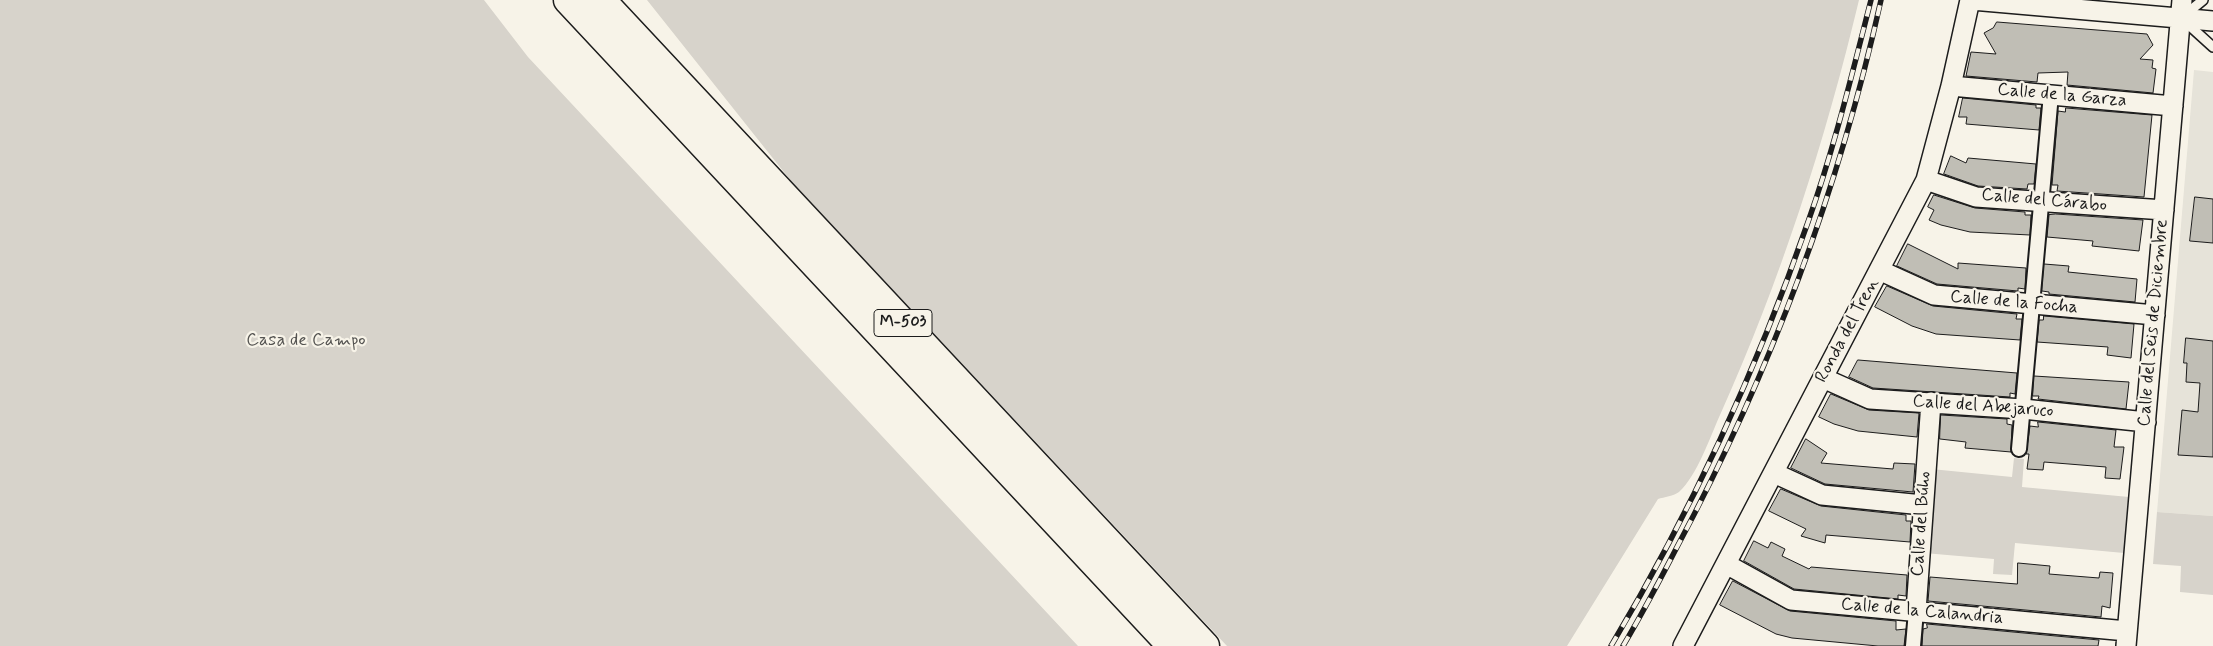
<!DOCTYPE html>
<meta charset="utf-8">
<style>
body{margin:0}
canvas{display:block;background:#f7f3e8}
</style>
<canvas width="2213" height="646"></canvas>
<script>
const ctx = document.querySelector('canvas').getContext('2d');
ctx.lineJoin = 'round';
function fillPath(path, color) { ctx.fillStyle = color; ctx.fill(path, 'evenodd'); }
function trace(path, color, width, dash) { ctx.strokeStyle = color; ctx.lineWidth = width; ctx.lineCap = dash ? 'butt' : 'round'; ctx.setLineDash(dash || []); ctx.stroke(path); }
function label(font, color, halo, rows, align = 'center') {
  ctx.font = font + ' Mynerve,sans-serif'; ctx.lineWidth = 4.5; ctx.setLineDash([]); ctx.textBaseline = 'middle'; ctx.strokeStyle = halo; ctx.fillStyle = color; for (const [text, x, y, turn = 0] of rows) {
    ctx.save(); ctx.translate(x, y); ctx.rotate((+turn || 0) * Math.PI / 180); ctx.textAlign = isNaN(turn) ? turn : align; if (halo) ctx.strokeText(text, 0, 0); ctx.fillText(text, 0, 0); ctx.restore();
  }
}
const built = new Path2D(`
 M2194 70 2213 72V516L2157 512Z`);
const green = new Path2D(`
 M0 0H484L528 57 1078 646H0Z
 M647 0H1859C1825 142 1780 282 1720 415 1710 437 1697 476 1679 492 1674 496 1664 497 1658 499L1567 646H1227L791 181Z
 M2014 458 2024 459 2022 487 2129 497 2124 553 2015 543 2012 575 1993 574 1994 559 1924 553 1931 469 2012 477Z
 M2157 512 2213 516V595L2180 592 2181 566 2153 564Z`);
const building = new Path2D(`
 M1997 22 2147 34 2153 45 2140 59 2153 60 2152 68 2156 69 2153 93 2067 85 2068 72 2038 73 2037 82 1966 76 1971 52 1996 54 1984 33 1993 28Z
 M1963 98 2036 105V108H2041L2039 130 1966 124 1967 117H1959Z
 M2066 108 2152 115 2144 197 2057 191 2058 185H2052L2058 111 2065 112Z
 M1951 156 1966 163 1968 158 2036 164 2034 184H2028L2027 189 1978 186 1944 174Z
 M1934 195 1975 208 2025 212V215H2031L2030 235 1970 232 1941 225 1929 220 1934 210 1928 207Z
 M2195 197 2213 199V243L2190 241Z
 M2056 214 2143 220 2139 251 2092 246 2093 241 2047 237 2049 215Z
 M1908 244 1958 269V263L2026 268 2025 289 2018 288V291L1937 284 1897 266Z
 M2044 264 2069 266 2068 272 2137 279 2135 302 2049 294V292L2042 291Z
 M1887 286 1933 306 2017 314 2016 319H2022L2020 340 1936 334 1912 326 1875 307Z
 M2044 316 2134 324 2131 358 2107 355 2108 347 2037 342 2039 320H2043Z
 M2186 338 2213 341V457L2178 455 2182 410 2198 412 2200 383 2186 382 2187 363H2184Z
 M1858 360 2017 373 2015 394 2010 393V397L1873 388 1849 377Z
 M2034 376 2129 382 2126 409 2038 399 2039 396H2033Z
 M1831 394 1869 410 1919 413 1917 437 1858 431 1834 424 1819 417Z
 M1941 415 2007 419V424L2012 425 2011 452 1965 448 1966 442 1940 439Z
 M2038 422 2116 430 2114 447H2124L2120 479 2105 478 2106 467 2044 462 2043 470 2027 469 2029 454H2026L2030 426 2038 427Z
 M1806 439 1827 453 1821 463 1893 469 1894 463 1915 464 1913 492 1825 484 1791 468Z
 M1781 489 1821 506 1906 515V521H1911L1910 542 1826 535 1825 543 1801 536 1806 529 1769 511Z
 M1754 541 1768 548 1771 542 1785 549 1782 556 1809 569 1811 567 1907 575 1906 596 1898 595V599L1794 589 1744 561Z
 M2018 563 2050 566 2049 574 2099 578 2100 572 2113 573 2110 608 2102 606 2101 617 1928 601 1930 577 2017 584Z
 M1733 581 1790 611 1896 621V630L1906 629 1904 646H1878L1792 638 1776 634 1720 605Z
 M1927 624 2099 640 2098 646H1922L1923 629 1927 628Z`);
const service = new Path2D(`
 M2203 0 2181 18 2213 47`);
const pedestrian = new Path2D(`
 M2019 449 2051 94
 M1913 646 1916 611`);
const minor = new Path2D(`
 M1972 0 2213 21
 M1951 86 2173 106
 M1926 180 1976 197 2164 210
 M1879 270 1934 295 2155 315
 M1823 378 1870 399 2023 409 2146 422
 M1774 473 1822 495 1923 505
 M1726 564 1791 600 2127 631
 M1916 611 1931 402
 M1683 646 1926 180 1951 86 1970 0
 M2126 646 2182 0`);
const motorway = new Path2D(`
 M568 0 1172 646
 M601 0 1205 646`);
const rail = new Path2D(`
 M1611 646C1691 512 1757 369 1808 222 1834 149 1852 74 1871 0
 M1623 646C1642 614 1660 580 1677 547 1769 375 1839 190 1881 0`);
const shields = [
 [903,323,58]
];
const shieldNames = [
 ["M-503",903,323]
];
const streetNames = [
 ["Calle de la Garza",2062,96,5],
 ["Calle del Cárabo",2044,201,5],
 ["Calle de la Focha",2014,303,5],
 ["Calle del Seis de Diciembre",2154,323,-85],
 ["Ronda del Tren",1848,331,-62],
 ["Calle del Abejaruco",1983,407,4],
 ["Calle del Búho",1922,524,-86],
 ["Calle de la Calandria",1922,612,5]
];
const parkNames = [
 ["Casa de Campo",306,341]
];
fillPath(built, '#e6e3d9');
fillPath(green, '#d7d3cb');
fillPath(building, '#c0beb5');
trace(building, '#1c1c1c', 1);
trace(service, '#1c1c1c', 12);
trace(pedestrian, '#1c1c1c', 18);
trace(minor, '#1c1c1c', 22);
trace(motorway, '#1c1c1c', 31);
trace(service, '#f7f3e8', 9);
trace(pedestrian, '#f7f3e8', 14);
trace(minor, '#f7f3e8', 19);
trace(motorway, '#f7f3e8', 28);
trace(rail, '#1c1c1c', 5.5);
trace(rail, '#f7f3e8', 4, [11]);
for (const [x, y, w] of shields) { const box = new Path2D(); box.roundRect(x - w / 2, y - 13.5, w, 27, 4); ctx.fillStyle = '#f7f3e8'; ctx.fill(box); trace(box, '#1c1c1c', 1); }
label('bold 16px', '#1c1c1c', null, shieldNames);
label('18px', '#1c1c1c', '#f7f3e8', streetNames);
label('18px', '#545351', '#f7f3e8', parkNames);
</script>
